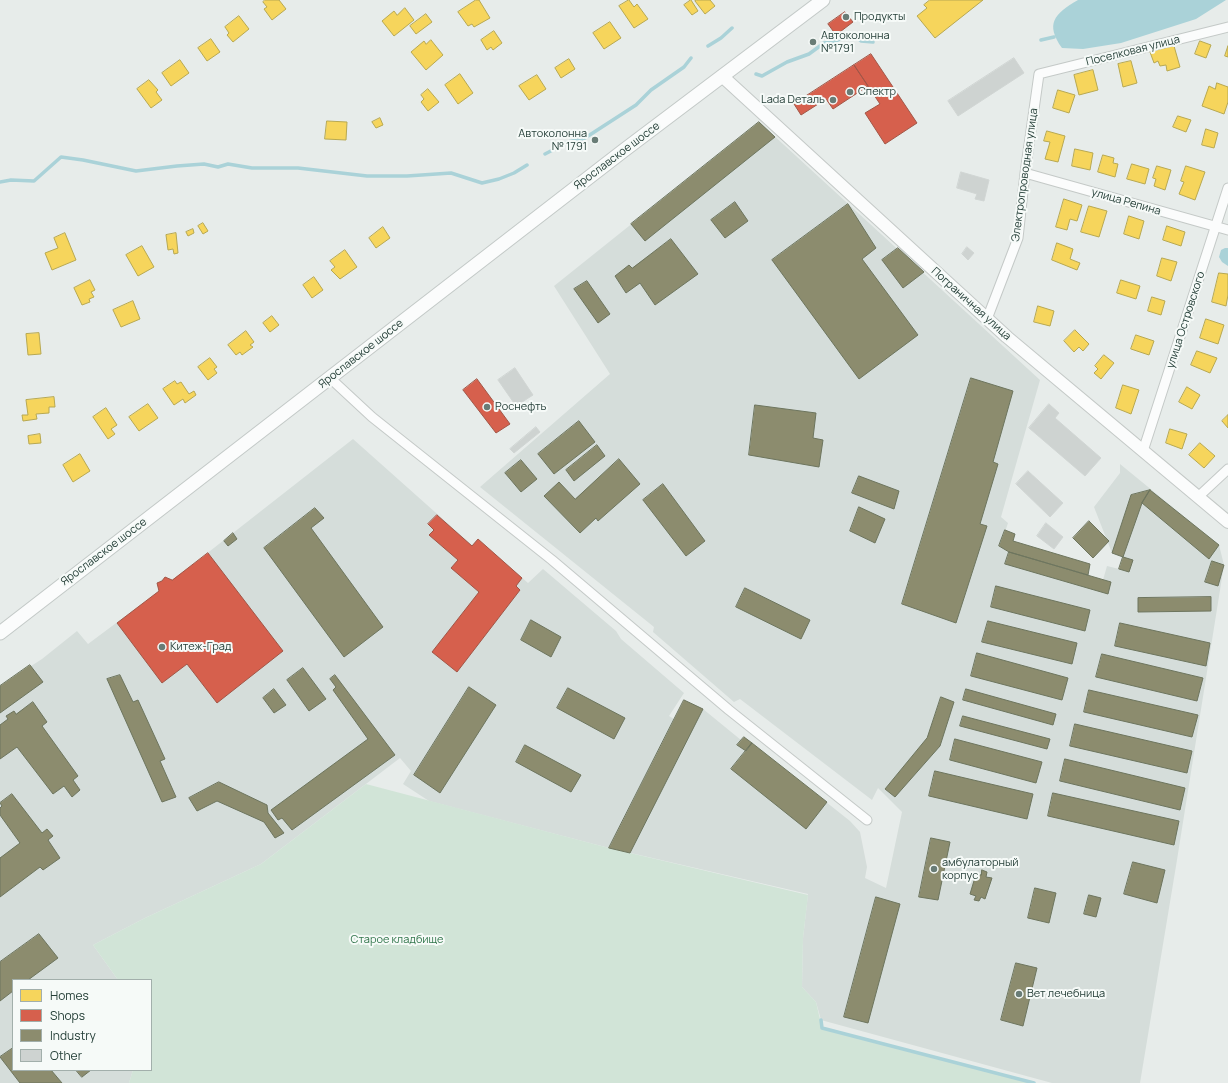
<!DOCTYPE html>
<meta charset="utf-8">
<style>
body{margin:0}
#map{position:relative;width:1228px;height:1083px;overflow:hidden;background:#e7ecea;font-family:Manrope,sans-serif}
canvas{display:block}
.legend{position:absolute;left:12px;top:979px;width:140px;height:92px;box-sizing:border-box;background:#f6faf8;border:1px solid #a2afab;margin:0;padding:5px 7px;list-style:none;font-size:12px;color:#253f38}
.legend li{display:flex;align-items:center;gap:8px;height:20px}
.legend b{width:20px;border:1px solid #a2afab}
</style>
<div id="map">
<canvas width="1228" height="1083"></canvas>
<ul class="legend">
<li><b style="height:11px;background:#f6d55c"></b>Homes</li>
<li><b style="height:11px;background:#d6604d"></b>Shops</li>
<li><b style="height:11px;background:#8c8c6e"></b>Industry</li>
<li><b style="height:11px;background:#ced3d1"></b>Other</li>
</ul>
</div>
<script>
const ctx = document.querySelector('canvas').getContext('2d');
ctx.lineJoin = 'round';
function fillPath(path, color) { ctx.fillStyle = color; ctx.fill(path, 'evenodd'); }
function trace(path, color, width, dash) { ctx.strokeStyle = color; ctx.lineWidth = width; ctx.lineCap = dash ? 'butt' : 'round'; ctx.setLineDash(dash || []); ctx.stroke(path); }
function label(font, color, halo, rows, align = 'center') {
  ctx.font = font + ' Manrope,sans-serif'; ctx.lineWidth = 4; ctx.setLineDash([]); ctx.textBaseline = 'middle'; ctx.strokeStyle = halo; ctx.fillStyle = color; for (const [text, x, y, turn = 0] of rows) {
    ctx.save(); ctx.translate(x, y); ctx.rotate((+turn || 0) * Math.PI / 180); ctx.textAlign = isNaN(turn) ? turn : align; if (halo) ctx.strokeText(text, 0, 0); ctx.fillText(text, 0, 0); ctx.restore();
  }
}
const built = new Path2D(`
 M759 122 1040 380 1001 517 1008 523 1000 547 1009 552 1103 580 1107 566 1119 569 1123 557 1112 553 1094 507 1120 473V464L1219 545 1224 565 1176 866 1140 1083H1052L821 1020 816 1002 802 987 803 938 808 894 609 848 429 801 403 784 411 771 400 758 261 864 145 918 93 945 118 980H13V1070H133L129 1083H0V686L42 659 77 631 88 644 159 591 157 583 165 577 173 580 353 439 472 545 478 539 528 583 543 569 616 631 621 639 684 693 669 716 674 719 684 700 703 709 741 740 744 737 850 821 860 832 867 867 865 878 886 888 902 812 878 788 872 800 740 699 734 702 653 632 654 627 480 487 610 374 554 286Z`);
const green = new Path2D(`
 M366 784 609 848 808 895 803 938 802 987 816 1002 822 1028 1034 1083H129L133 1070H151V980H118L93 945 145 918 261 864Z`);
const water = new Path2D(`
 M1078 0H1226L1196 19 1121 43 1083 49 1062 48C1045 24 1054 14 1078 0Z
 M1225 248H1228V266L1222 262 1219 257 1221 250Z`);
const homes = new Path2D(`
 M265 0H279L286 9 272 20 264 9 267 7 263 2Z
 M476 0H479L490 18 474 27 472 24 468 26 458 12Z
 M629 0 634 7 637 4 648 19 634 28 619 6Z
 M691 0 698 11 692 15 684 5Z
 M697 0H710L715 6 705 14 695 1Z
 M930 0H983L935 38 917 16 927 8 924 5Z
 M405 8 414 20 394 36 382 21 394 11 397 15Z
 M426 14 432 22 416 34 410 26Z
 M239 16 249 29 233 42 227 35 229 33 225 27Z
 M610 22 621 38 604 49 593 33Z
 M494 31 502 43 493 50 491 47 487 50 481 40Z
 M211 39 220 52 207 61 198 48Z
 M431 40 443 55 426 70 411 52 424 41 426 44Z
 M1200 41 1211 45 1206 58 1195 54Z
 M1174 46 1180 67 1167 71 1166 65 1160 66 1158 61 1154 63 1150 52Z
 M1228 46V57L1225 56Z
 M569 59 575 69 561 78 555 68Z
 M180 60 189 73 171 86 162 73Z
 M1131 61 1137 83 1123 87 1118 64Z
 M1093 70 1098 90 1079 95 1074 75Z
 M460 74 473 93 458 104 445 85Z
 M537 75 546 89 529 100 519 86Z
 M149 80 158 90 156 92 162 100 151 108 137 89Z
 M1217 83 1228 87V102L1224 114 1202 106 1209 86 1215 89Z
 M428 89 439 102 428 111 421 102 424 99 421 95Z
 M1058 90 1075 95 1069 113 1053 108Z
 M1178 116 1191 120 1186 132 1173 127Z
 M380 118 383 125 376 128 372 122Z
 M327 121 347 122 346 140 325 139Z
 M1206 129 1218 133 1214 148 1202 145Z
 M1047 131 1065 136 1058 162 1045 159 1050 142 1044 141Z
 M1075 149 1093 153 1090 170 1072 166Z
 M1103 155 1114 158 1113 163 1118 164 1115 177 1098 172Z
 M1132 164 1149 169 1145 184 1127 179Z
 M1157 166 1171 170 1165 190 1154 186 1156 179 1153 178Z
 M1186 166 1205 172 1195 200 1179 194 1184 182 1181 181Z
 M1064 199 1082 205 1077 221 1070 219 1067 230 1056 227Z
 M1089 206 1107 211 1099 237 1081 232Z
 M1129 216 1144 221 1139 239 1124 234Z
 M203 223 208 231 203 234 198 226Z
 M1167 226 1185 232 1181 246 1163 240Z
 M383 227 390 238 376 248 369 238Z
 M193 229 194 233 188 236 186 232Z
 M65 233 76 260 52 270 45 253 58 248 54 238Z
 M176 233 178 253 174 254 173 249 168 250 166 235Z
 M1057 243 1073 249 1070 259 1080 263 1077 270 1052 260Z
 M142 246 154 267 138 276 126 255Z
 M345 250 357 267 340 279 331 270 335 267 330 261Z
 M1162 258 1177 262 1171 281 1157 276Z
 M1219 273 1228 274V295L1226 306 1212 302Z
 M314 277 323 290 312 298 303 285Z
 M90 280 95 290 91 292 94 297 89 299 90 302 82 305 74 288Z
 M1121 280 1140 286 1136 299 1117 293Z
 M1152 297 1165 301 1161 315 1148 311Z
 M133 301 140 319 121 327 113 310Z
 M1038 306 1054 311 1050 326 1034 322Z
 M272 316 279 325 270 332 263 323Z
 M1206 319 1224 325 1218 344 1200 338Z
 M1075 330 1089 344 1083 351 1079 347 1074 352 1064 341Z
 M246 331 254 342 250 345 253 347 242 355 240 352 236 355 228 345Z
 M39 333 41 354 28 355 26 334Z
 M1136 335 1154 341 1149 355 1131 349Z
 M1197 351 1217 358 1210 373 1191 365Z
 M1104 355 1114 363 1101 379 1094 373 1098 369 1095 366Z
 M210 358 217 367 214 369 217 373 208 380 198 367Z
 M175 381 177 384 181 382 189 394 194 391 196 395 185 403 183 399 174 405 163 389Z
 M1123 385 1139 390 1131 414 1116 408Z
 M1187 387 1200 395 1192 409 1179 402Z
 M54 397 55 407H49V413L36 414 37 419 23 421 22 415H28L26 400Z
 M148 404 158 418 139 431 129 417Z
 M106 408 117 425 111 429 115 434 108 439 93 417Z
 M1228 415V428L1222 421Z
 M1170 429 1187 434 1182 449 1166 443Z
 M40 434 41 443 29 444 28 436Z
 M1200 443 1215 456 1204 468 1189 455Z
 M80 454 90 471 73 482 63 465Z`);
const shops = new Path2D(`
 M845 12 853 22 836 35 828 24Z
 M871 54 917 123 885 144 865 113 880 104 854 65Z
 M854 65 868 86 833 109 826 99 801 115 794 104Z
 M477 379 510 424 496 433 463 390Z
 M437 515 472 546 478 539 522 578 516 586 520 590 457 672 432 652 479 592 451 568 458 560 429 535 434 530 428 524Z
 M208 553 283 651 217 703 187 664 162 683 117 623 159 591 157 583 162 581 165 577 172 580Z`);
const industry = new Path2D(`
 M759 122 775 137 645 241 631 224Z
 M735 202 748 221 725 238 711 220Z
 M848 204 876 248 862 259 918 335 859 379 772 260Z
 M671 239 698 274 655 305 640 283 626 293 615 276 629 265 632 268Z
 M898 248 924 272 903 288 882 260Z
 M587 281 610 314 598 323 574 289Z
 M971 378 1013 391 993 462 998 464 980 524 987 526 956 623 902 604Z
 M755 405 816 413 813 438 823 440 819 467 749 455Z
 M579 421 595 442 554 474 538 454Z
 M597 445 605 456 574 481 566 470Z
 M619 459 640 484 598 521 596 518 580 533 544 496 559 482 575 499Z
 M521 460 537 479 521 492 505 473Z
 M859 476 899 491 894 509 852 493Z
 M663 484 705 541 686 556 643 500Z
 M1150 490 1142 503 1123 557 1112 553 1131 495Z
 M1150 490 1219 545 1209 559 1142 503Z
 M859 507 885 519 875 543 850 531Z
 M315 508 324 518 311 528 383 627 344 657 264 548Z
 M1089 521 1109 541 1093 558 1073 538Z
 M1005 530 1015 534 1013 541 1090 564 1088 575 1009 552 999 546Z
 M233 533 237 539 228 546 224 541Z
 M1009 552 1111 582 1108 594 1005 564Z
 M1123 557 1133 560 1129 572 1119 569Z
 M1212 561 1224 565 1218 586 1205 582Z
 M996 586 1090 610 1085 631 991 607Z
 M745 588 810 620 801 639 736 607Z
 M1211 597V611L1138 612V598Z
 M531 620 561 637 551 657 521 640Z
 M988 621 1077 643 1072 664 982 642Z
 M1120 623 1210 643 1206 666 1115 646Z
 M977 653 1068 678 1062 700 971 676Z
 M1102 654 1203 678 1197 701 1096 677Z
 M30 665 43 682 0 713V686Z
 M303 668 326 699 309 711 287 680Z
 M120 675 133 702 138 700 165 759 160 761 176 797 162 802 107 679Z
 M335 675 395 755 292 830 282 818 278 820 271 810 368 739 333 690 336 687 330 679Z
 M469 687 496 705 440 793 414 775Z
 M568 688 625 718 614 739 557 708Z
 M274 689 286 705 274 713 263 698Z
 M966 689 1056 714 1053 725 963 700Z
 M1089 690 1198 715 1192 737 1084 712Z
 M941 697 954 702 940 746 895 797 885 789 927 738Z
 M684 700 703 709 630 853 609 848Z
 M33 702 47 722 42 726 78 776 73 780 80 790 72 797 64 786 53 794 17 747 0 759V725L8 719 6 716 14 711 16 714Z
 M963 716 1050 739 1047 749 960 726Z
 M1075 724 1192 751 1187 773 1070 746Z
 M744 737 752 743 746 751 737 745Z
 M955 739 1042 762 1036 783 950 760Z
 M752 743 827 802 806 829 731 769Z
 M525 745 581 775 571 792 516 762Z
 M1065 759 1185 788 1180 810 1060 781Z
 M935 771 1033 794 1027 819 929 796Z
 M219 782 267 805 268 813 284 833 275 838 264 822 217 801 197 811 189 798Z
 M1053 793 1179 821 1174 845 1048 816Z
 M12 794 42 833 47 829 53 836 48 840 60 858 43 870 40 867 0 897V858L20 843 0 815V808L2 806 0 803Z
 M931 838 950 842 938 900 919 897Z
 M1133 862 1165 870 1157 903 1124 894Z
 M982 870 987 872 986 877 992 878 985 899 981 897 979 901 974 900 976 896 970 894 976 874 981 875Z
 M1035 888 1056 893 1049 923 1028 918Z
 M1089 895 1101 898 1096 917 1084 914Z
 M876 897 900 904 868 1023 844 1017Z
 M39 934 58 958 28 980H13V991L0 1001V962Z
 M1016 963 1037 968 1023 1026 1001 1020Z
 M13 1048V1070H51L62 1083H20L0 1057Z
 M76 1070H91L82 1077Z`);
const stream = new Path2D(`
 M1041 40 1054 37
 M708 46 721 38 732 28
 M756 74 762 76 787 62 809 54 824 43 836 41 852 33 861 41 873 42
 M545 154 568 142 585 138 636 105 651 90 684 67 691 58
 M0 182 11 180 34 181 61 157 83 160 136 171 177 166 204 164 218 167 228 164 252 168H298L367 176H407L451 173 482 183 499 179 514 173 527 165
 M821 1020 822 1028 1034 1083`);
const building = new Path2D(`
 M1014 58 1024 73 958 116 948 101Z
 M961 172 989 180 984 201 975 199 977 194 957 188Z
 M967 247 974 253 968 260 962 254Z
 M515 368 533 395 516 406 498 380Z
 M1049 404 1059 413 1055 418 1101 458 1085 476 1029 428Z
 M536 427 540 432 514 453 510 449Z
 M1028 471 1063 503 1050 517 1016 484Z
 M1046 523 1063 537 1054 549 1037 536Z`);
const minor = new Path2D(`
 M1025 173 1228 230
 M987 319 1018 238 1025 173 1039 74 1228 27
 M330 378 372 417 552 560 729 710 867 820
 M1143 451 1228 188
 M1198 497 1228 469`);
const tertiary = new Path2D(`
 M722 76 1007 337 1228 522`);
const secondary = new Path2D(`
 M0 633 623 151 823 0`);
const markers = [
 [846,17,4,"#697c76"],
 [813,42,4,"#697c76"],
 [850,92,4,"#697c76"],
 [833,100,4,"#697c76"],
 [595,140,4,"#697c76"],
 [487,407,4,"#697c76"],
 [162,647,4,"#697c76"],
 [934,869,4,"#697c76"],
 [1019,994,4,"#697c76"]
];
const poiNames = [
 ["Продукты",854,17],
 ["Автоколонна",821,36],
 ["№1791",821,49],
 ["Спектр",858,92],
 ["Lada Dеталь",825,100,"right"],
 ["Автоколонна",587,134,"right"],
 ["№ 1791",587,147,"right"],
 ["Роснефть",495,407],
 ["Китеж-Град",170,647],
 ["амбулаторный",942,863],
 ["корпус",942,876],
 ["Вет лечебница",1027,994]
];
const streetNames = [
 ["Поселковая улица",1133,51,-14],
 ["Ярославское шоссе",617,156,-37],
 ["Электропроводная улица",1025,175,-82],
 ["улица Репина",1126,202,16],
 ["Пограничная улица",971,304,42],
 ["улица Островского",1186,320,-72],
 ["Ярославское шоссе",361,354,-38],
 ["Ярославское шоссе",104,552,-37]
];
const parkNames = [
 ["Старое кладбище",397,940]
];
fillPath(built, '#d5ddda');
fillPath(green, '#d1e4d7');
fillPath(water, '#aad2d8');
fillPath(homes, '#f6d55c');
trace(homes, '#b7a851', 1);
fillPath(shops, '#d6604d');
trace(shops, '#a15647', 1);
fillPath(industry, '#8c8c6e');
trace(industry, '#6d755e', 1);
trace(stream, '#aad2d8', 3.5);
fillPath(building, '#ced3d1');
trace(building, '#d0d5d3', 1);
trace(minor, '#c4c9c7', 11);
trace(tertiary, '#c4c9c7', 14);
trace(secondary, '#c3c9c7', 15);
trace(minor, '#fbfcfc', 9);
trace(tertiary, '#fbfcfc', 12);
trace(secondary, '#fbfcfc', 13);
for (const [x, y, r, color] of markers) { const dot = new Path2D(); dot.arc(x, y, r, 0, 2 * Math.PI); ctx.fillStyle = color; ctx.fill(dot); trace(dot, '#f6faf8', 1.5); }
label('11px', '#253f38', '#f6faf8', poiNames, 'left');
label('11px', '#253f38', '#f6faf8', streetNames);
label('11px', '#30754a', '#f6faf8', parkNames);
</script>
